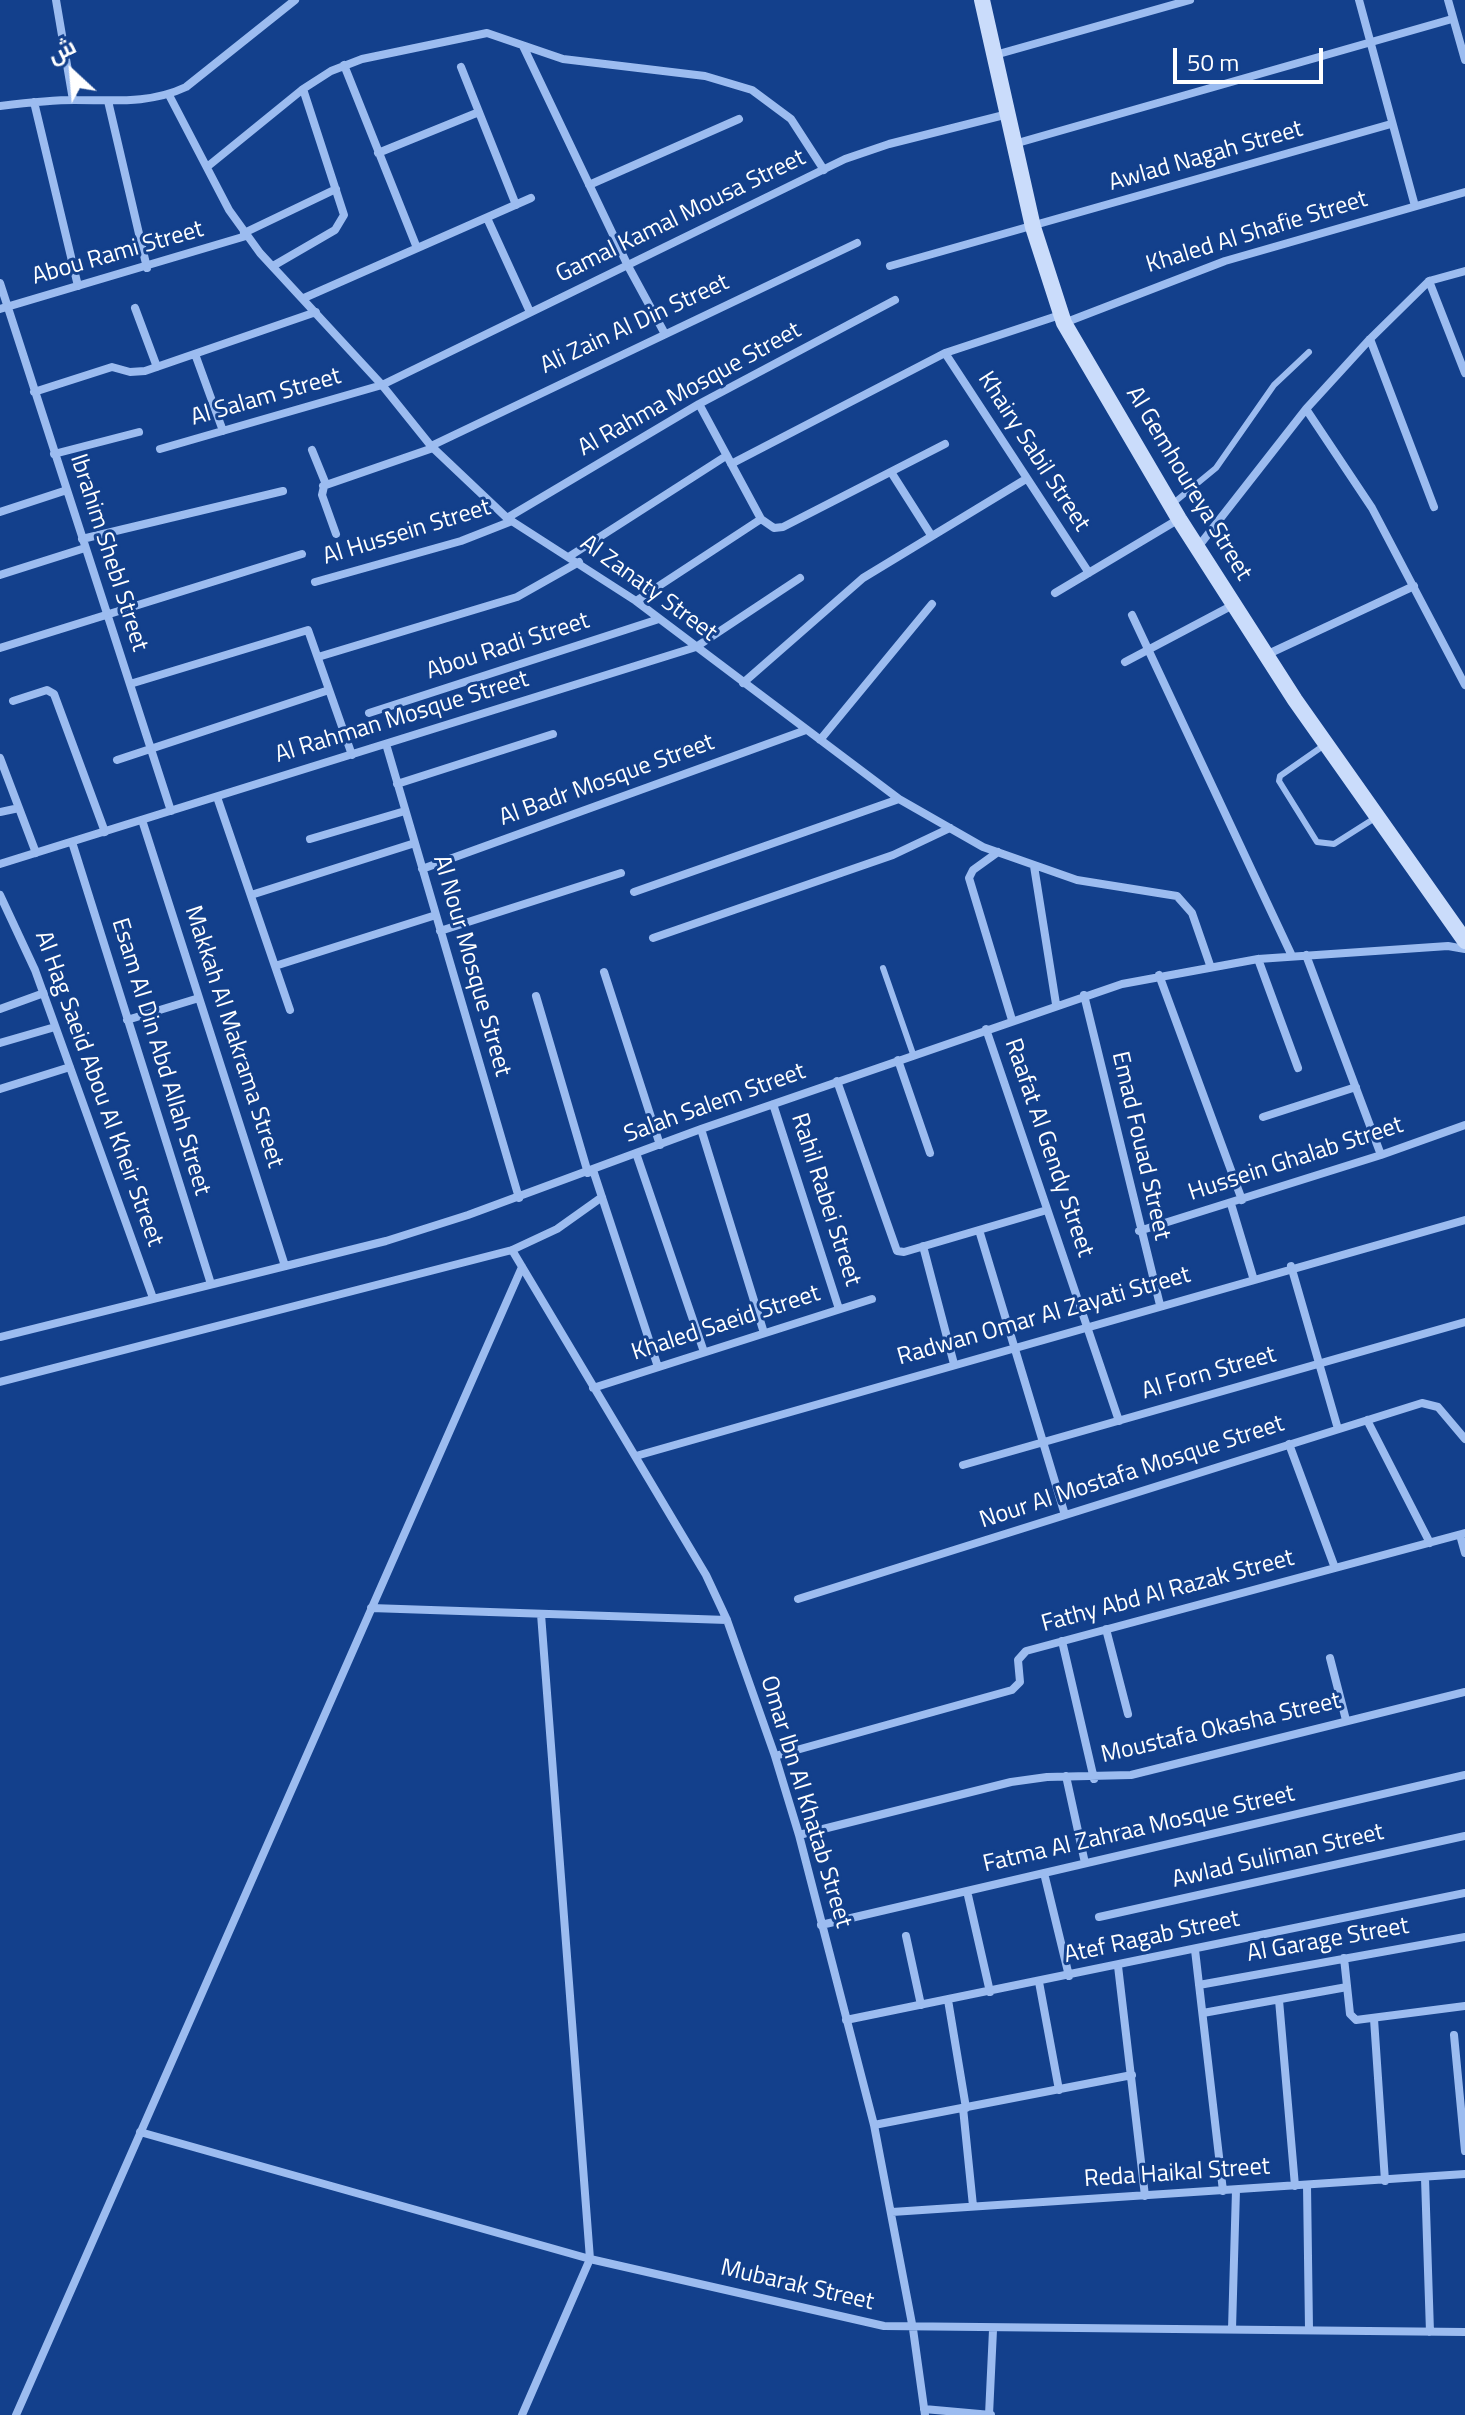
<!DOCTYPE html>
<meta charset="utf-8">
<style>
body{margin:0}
#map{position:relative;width:1465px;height:2415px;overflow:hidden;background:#13408c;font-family:"Titillium Web",Cairo,sans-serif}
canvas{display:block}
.north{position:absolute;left:32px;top:32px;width:80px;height:80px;-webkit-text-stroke:6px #13408c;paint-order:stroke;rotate:334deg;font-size:22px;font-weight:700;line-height:32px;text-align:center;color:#fff}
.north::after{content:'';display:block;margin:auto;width:28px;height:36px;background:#fff;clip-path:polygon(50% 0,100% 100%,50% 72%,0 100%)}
.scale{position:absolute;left:1173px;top:48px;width:150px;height:36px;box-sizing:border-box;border:4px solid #fff;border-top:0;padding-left:10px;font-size:24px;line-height:28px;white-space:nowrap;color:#fff;-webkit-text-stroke:6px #13408c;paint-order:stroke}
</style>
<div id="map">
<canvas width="1465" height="2415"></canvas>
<div class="north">ش</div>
<div class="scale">50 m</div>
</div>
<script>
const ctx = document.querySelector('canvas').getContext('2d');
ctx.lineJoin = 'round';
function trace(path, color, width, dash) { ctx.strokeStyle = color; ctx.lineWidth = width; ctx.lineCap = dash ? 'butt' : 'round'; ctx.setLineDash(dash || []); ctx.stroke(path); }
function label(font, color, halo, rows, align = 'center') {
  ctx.font = font + ' "Titillium Web",sans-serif'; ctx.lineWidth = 6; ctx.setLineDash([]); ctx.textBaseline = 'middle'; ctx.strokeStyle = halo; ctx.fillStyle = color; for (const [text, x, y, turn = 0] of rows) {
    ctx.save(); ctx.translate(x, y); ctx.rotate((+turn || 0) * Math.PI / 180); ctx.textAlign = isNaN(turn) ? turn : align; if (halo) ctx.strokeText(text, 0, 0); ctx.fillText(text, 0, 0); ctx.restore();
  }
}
const service = new Path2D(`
 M1171 505 1216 468 1274 385 1309 352
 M1323 746 1280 776 1279 781 1317 842 1334 844 1375 818
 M883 968 913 1054`);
const minor = new Path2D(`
 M56 0 73 100
 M1359 0 1415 206
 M1448 0 1465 60
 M523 46 628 266 665 334
 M995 55 1190 0
 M344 65 417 248
 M461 67 516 205
 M169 95 229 210 260 253 382 385 431 446 507 518 636 601 899 799 983 847 1077 880 1177 896 1192 913 1210 965
 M108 101 147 268
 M34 102 78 286
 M0 106C25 103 50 100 75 100 114 100 150 104 186 87L295 0
 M1014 144 1452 19
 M378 153 479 112
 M207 167 303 89 331 71 362 59 487 33 563 59 705 76 752 90 791 119 824 170
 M589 185 739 119
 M487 218 530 312
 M244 233 336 189
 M273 266 335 230 344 215 303 89
 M890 266 1391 124
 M1429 281 1465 373
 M0 283 171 811
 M304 298 531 198
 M135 308 157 367
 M0 309 246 236
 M1064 323 1225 261 1465 192
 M1370 339 1434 507
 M945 353 1089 573
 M195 354 223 431
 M34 392 112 367 130 372 145 371 316 312
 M699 404 761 519 774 528 783 527 945 444
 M1306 409 1372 508 1465 685
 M431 446 857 243
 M160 449 382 385 845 159 889 144 1008 114
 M312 450 325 482 322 495 336 534
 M54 454 139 432
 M731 464 945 353 1060 315
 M891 472 931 535
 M323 486 433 448
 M0 512 67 490
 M507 518 699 404 895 300
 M82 539 283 491
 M1198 547 1306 409 1370 339 1429 281 1465 271
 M570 556 726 456
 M0 575 85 548
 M315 582 461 541 512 521
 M1055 593 1179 519
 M636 601 761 519
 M1132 615 1292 956
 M0 648 302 554
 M1266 655 1414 586
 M318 657 517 597 579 562
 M1125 662 1233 605
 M743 683 863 578 1026 479
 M130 684 308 630 352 755
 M13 701 47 690 54 694 105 832
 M369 713 659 619
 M820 740 932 604
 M386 744 519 1198
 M0 758 36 853
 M117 760 329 690
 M397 784 553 734
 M217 797 290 1010
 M0 812 19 808
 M142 820 285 1266
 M310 839 405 811
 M72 842 211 1284
 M998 852 973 870 969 878 1012 1020
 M0 864 696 647 800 578
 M1034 866 1056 1004
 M422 869 806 730
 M634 892 899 799
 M0 895 35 970 153 1298
 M251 895 415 843
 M440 931 621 873
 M653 938 893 855 950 828
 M1306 955 1381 1155
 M1258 959 1298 1068
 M275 966 436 915
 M604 972 660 1145
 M1159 975 1242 1200
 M1084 995 1160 1305
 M536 996 588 1173
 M0 1009 44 993
 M127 1020 199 998
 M986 1029 1119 1421
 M0 1043 55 1027
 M898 1060 930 1153
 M837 1081 897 1251 904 1252 1047 1210
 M0 1089 70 1067
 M773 1104 839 1309
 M1263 1117 1356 1087
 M701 1129 764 1333
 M636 1153 704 1352
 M593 1170 658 1367
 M1231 1204 1253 1277
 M979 1230 1065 1515
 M1139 1231 1381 1155 1465 1125
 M923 1246 954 1364
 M512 1250 706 1575 727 1620 775 1756 799 1835 874 2125 913 2329 925 2415
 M1291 1266 1338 1429
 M0 1337 386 1241 468 1215 701 1129 1122 984 1258 959 1448 946 1465 949
 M0 1382 512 1250 557 1229 602 1197
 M593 1388 872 1299
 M1367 1420 1430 1543
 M1289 1444 1335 1568
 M636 1456 1465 1220
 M963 1465 1465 1322
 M1460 1535 1465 1553
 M798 1599 1422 1403 1438 1407 1465 1439
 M371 1608 727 1620
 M1106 1629 1128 1714
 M1062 1641 1094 1779
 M1330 1658 1346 1720
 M775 1756 1012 1690 1020 1682 1018 1660 1026 1651 1465 1533
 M1066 1776 1085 1863
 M799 1835 1011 1782 1047 1777 1131 1775 1465 1692
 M1044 1873 1069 1976
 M967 1891 990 1992
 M1099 1917 1465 1836
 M821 1925 1465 1775
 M906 1936 921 2005
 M1195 1950 1223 2191
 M1344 1958 1350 2014 1356 2020 1465 2006
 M1118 1966 1145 2196
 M1039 1982 1059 2090
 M1199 1985 1465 1937
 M948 2000 966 2108
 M1279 2000 1295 2186
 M1203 2013 1347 1987
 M1374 2019 1385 2181
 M846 2020 1465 1893
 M1454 2035 1465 2151
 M963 2108 973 2206
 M874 2125 1132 2075
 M140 2132 590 2259 884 2326 1465 2332
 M1425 2178 1430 2332
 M1307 2185 1309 2329
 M892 2212 1465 2174
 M1232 2329 1236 2190
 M924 2409 991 2415
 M16 2415 522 1267
 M522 2415 590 2259 541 1614
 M989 2415 993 2330`);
const secondary = new Path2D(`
 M982 0 1033 227 1064 323 1179 519 1295 700 1465 941`);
const streetNames = [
 ["Awlad Nagah Street",1206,157,-16],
 ["Gamal Kamal Mousa Street",681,217,-26],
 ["Khaled Al Shafie Street",1257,233,-17],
 ["Abou Rami Street",118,254,-16],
 ["Ali Zain Al Din Street",635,325,-25],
 ["Al Rahma Mosque Street",690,390,-29],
 ["Al Salam Street",266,398,-16],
 ["Khairy Sabil Street",1033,452,57],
 ["Al Gemhoureya Street",1188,484,59],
 ["Al Hussein Street",407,533,-17],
 ["Ibrahim Shebl Street",108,553,72],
 ["Al Zanaty Street",648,589,36],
 ["Abou Radi Street",508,647,-18],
 ["Al Rahman Mosque Street",402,718,-17],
 ["Al Badr Mosque Street",607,781,-20],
 ["Al Nour Mosque Street",471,966,74],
 ["Makkah Al Makrama Street",233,1037,72],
 ["Esam Al Din Abd Allah Street",160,1057,73],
 ["Al Hag Saeid Abou Al Kheir Street",98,1089,70],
 ["Salah Salem Street",715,1104,-20],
 ["Emad Fouad Street",1140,1146,77],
 ["Raafat Al Gendy Street",1048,1148,71],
 ["Hussein Ghalab Street",1296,1160,-18],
 ["Rahil Rabei Street",825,1200,72],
 ["Radwan Omar Al Zayati Street",1044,1317,-16],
 ["Khaled Saeid Street",726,1324,-18],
 ["Al Forn Street",1209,1374,-16],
 ["Nour Al Mostafa Mosque Street",1132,1473,-18],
 ["Fathy Abd Al Razak Street",1168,1592,-15],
 ["Moustafa Okasha Street",1221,1729,-13],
 ["Omar Ibn Al Khatab Street",805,1802,73],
 ["Fatma Al Zahraa Mosque Street",1139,1830,-13],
 ["Awlad Suliman Street",1278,1857,-13],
 ["Atef Ragab Street",1152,1938,-12],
 ["Al Garage Street",1328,1941,-10],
 ["Reda Haikal Street",1177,2174,-4],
 ["Mubarak Street",797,2286,13]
];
trace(service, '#9cbcf0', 6);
trace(minor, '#9cbcf0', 8);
trace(secondary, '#cadcfb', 16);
label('24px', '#fff', '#13408c', streetNames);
</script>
